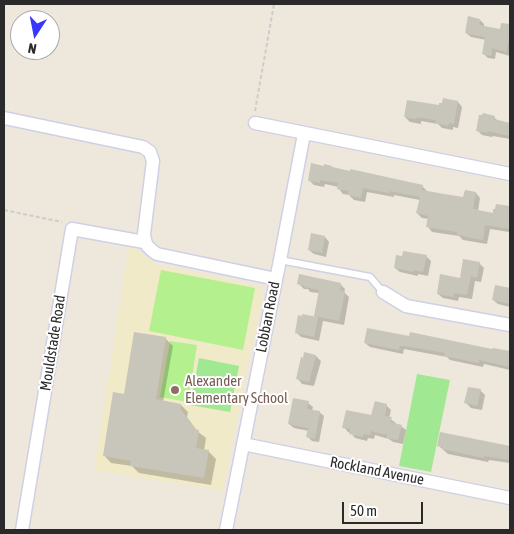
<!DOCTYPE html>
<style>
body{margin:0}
#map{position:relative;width:514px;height:534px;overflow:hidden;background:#ede8db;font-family:"Asap Condensed",sans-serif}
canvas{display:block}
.frame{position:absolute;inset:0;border:5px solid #2a2a2a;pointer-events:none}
.north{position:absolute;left:10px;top:10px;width:50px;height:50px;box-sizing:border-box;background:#fff;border:1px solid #aaa;border-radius:50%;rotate:191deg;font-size:14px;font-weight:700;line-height:20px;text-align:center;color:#2a2a2a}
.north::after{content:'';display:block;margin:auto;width:18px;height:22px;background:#3638ff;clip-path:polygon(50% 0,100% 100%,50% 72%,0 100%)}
.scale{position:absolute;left:342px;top:502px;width:81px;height:22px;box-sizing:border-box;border:2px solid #2a2a2a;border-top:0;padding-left:6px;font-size:15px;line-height:18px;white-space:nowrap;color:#2a2a2a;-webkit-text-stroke:4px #fff;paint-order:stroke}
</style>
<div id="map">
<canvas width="514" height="534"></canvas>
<div class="frame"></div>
<div class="north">N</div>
<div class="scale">50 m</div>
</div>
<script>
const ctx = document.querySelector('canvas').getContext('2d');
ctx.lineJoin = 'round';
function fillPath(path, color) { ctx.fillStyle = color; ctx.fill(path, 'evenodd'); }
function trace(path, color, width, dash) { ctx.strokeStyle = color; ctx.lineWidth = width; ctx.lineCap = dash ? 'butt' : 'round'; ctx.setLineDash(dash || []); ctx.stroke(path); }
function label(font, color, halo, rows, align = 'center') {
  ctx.font = font + ' "Asap Condensed",sans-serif'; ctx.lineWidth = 4; ctx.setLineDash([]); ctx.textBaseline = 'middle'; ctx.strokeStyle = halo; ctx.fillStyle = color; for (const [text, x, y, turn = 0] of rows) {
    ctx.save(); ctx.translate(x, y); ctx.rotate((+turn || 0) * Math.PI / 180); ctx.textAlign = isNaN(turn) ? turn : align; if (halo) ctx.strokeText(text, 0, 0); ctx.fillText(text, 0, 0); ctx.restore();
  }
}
const education = new Path2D(`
 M129 245 158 265 259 286 263 293 222 491 94 470Z`);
const green = new Path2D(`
 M199 358 239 366 230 412 190 405Z
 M417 374 450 380 431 472 399 466Z`);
const pitch = new Path2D(`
 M161 270 255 288 243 350 149 331Z
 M170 341 197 345 188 402 160 397Z`);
const shadow = new Path2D(`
 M480 20 484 24V27L501 31 502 24 510 26V56L496 52 495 59 488 58 483 53 486 40 471 37 466 33Z
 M458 102 462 107 458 128 453 127V130L442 128 438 124 421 121V124L410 122 405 117Z
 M494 117 499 122 510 124V139L493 136 492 137 482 135 477 130Z
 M334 169 422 186 427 191V192L464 199 476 193 480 198 478 211 494 214 505 206 510 207V234L509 232 490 229 487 244 463 240 459 236 432 232 428 227 429 219 422 218 417 213 420 200 394 195V197L367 192 365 202 354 200 349 195 343 194 339 189V187L325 184 324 187 314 185 309 180Z
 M325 237 329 242 326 257 314 254 309 250Z
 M426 256 431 261 428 276 418 274V276L400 272 395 268Z
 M479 263 484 268 481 282 475 281 472 299 459 297 458 301 443 298 438 294 461 279Z
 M299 284H340L345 289 344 292 349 297 344 325 323 321 319 341 301 337 296 332 317 318 315 316 319 293 310 292 308 289H304Z
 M496 287 510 289V307L498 304 493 300Z
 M165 338 173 346 163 402 181 405 188 412 187 417 197 431 206 438 204 451H208L216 459 211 485 139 473 132 466 111 463 104 455 125 396Z
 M365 343 493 351 494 349 510 352V370L484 364 483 367 450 360 447 357 404 349 403 354 370 347Z
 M305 354 316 356 321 361 314 386 302 384 298 379Z
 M480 390 485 395 482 410 471 408 466 403Z
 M308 403 313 407 312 411 319 412 324 416 319 442 312 441 308 437 309 431 294 428 289 424Z
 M386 405 391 410 389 418 396 423 395 424 401 426 406 430 403 444 393 442 389 439 375 435 374 439 368 438 367 441 355 438 351 433 348 432 344 427 372 416Z
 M441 434 510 447V463L489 460 488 462 448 454 439 446Z`);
const building = new Path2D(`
 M468 16 480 19 479 25 500 29 501 23 510 24V35L506 52 492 48 491 56 482 54 485 37 465 33Z
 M443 98 458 101 454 124 449 123 448 126 435 123 436 120 417 117 416 119 404 117 407 100 439 105V103H442Z
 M483 113 495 116 494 119 510 123V136L488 131V133L476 131 479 115H482Z
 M311 163 324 166V164L332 166V167L350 171V169L423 185 422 190 444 194 463 197 465 190 476 192 473 209 493 213V209H495L496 204 510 206V229L485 225 483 240 457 235V232L426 227 428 216 416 213 420 197 390 191 389 193 363 188 361 198 348 195 349 191 337 189 338 183 320 180V183L308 181Z
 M311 233 325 236 322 253 308 250Z
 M403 251 427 255 423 272 414 270 413 272 394 268 396 255 402 256Z
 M463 259 480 262 477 278 471 276 467 295 454 293V297L437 294 440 274 460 278Z
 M299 274 341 283 340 290 345 291 339 321 314 316 319 290 304 287V286L297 284Z
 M495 285 510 288V304L492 300Z
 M302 314 318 317 314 337 295 333 298 315 302 316Z
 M367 328 409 336 410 332 492 349 493 348 510 351V367L479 360V363L444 356 445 353 400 345 399 350 364 343Z
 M134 332 166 337 156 399 181 404 180 408 195 429 199 430 196 448 209 450 204 478 130 466 131 461 103 456 113 392 124 394Z
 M304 352 316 355 309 382 296 379 301 357 303 358Z
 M468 387 481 389 477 406 464 403Z
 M293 398 309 401 307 409 320 411 315 439 306 437 308 428 288 424Z
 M375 401 387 404 385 416 392 417 390 422 402 425 398 440 387 438V435L371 431 370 435 363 434V437L349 434 350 429 342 428 346 410 371 415Z
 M440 432 510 446V460L484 456V458L442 449 443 447 437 446Z`);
const path = new Path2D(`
 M255 111 274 4
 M4 210 62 222`);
const service = new Path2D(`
 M280 260 370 277 383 292`);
const minor = new Path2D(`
 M4 118 143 147 150 152 153 161 144 234C145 245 148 248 157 254L276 279
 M255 123 510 174
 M383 292 406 306 510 325
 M243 444 510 498
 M22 530 72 229 144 242
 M226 530 280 260 304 134`);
const markers = [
 [175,390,5,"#8d6e63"]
];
const streetNames = [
 ["Lobban Road",268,317,-79],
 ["Mouldstade Road",53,343,-81],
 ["Rockland Avenue",377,471,11]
];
const educationNames = [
 ["Alexander",185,381],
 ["Elementary School",185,398]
];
fillPath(education, '#f0eac9');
fillPath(green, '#a1e893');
fillPath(pitch, '#b5f08e');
fillPath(shadow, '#0003');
fillPath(building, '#c8c5ba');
trace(service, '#d0d0e4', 9);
trace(minor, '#d0d0e4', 15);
trace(path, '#ccc', 2, [4, 2.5]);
trace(service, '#fff', 6);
trace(minor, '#fff', 12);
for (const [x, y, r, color] of markers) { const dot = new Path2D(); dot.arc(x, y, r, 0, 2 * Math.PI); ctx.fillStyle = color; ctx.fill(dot); trace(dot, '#fff', 2); }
label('15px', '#2a2a2a', '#fff', streetNames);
label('15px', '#785e54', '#fff', educationNames, 'left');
</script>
